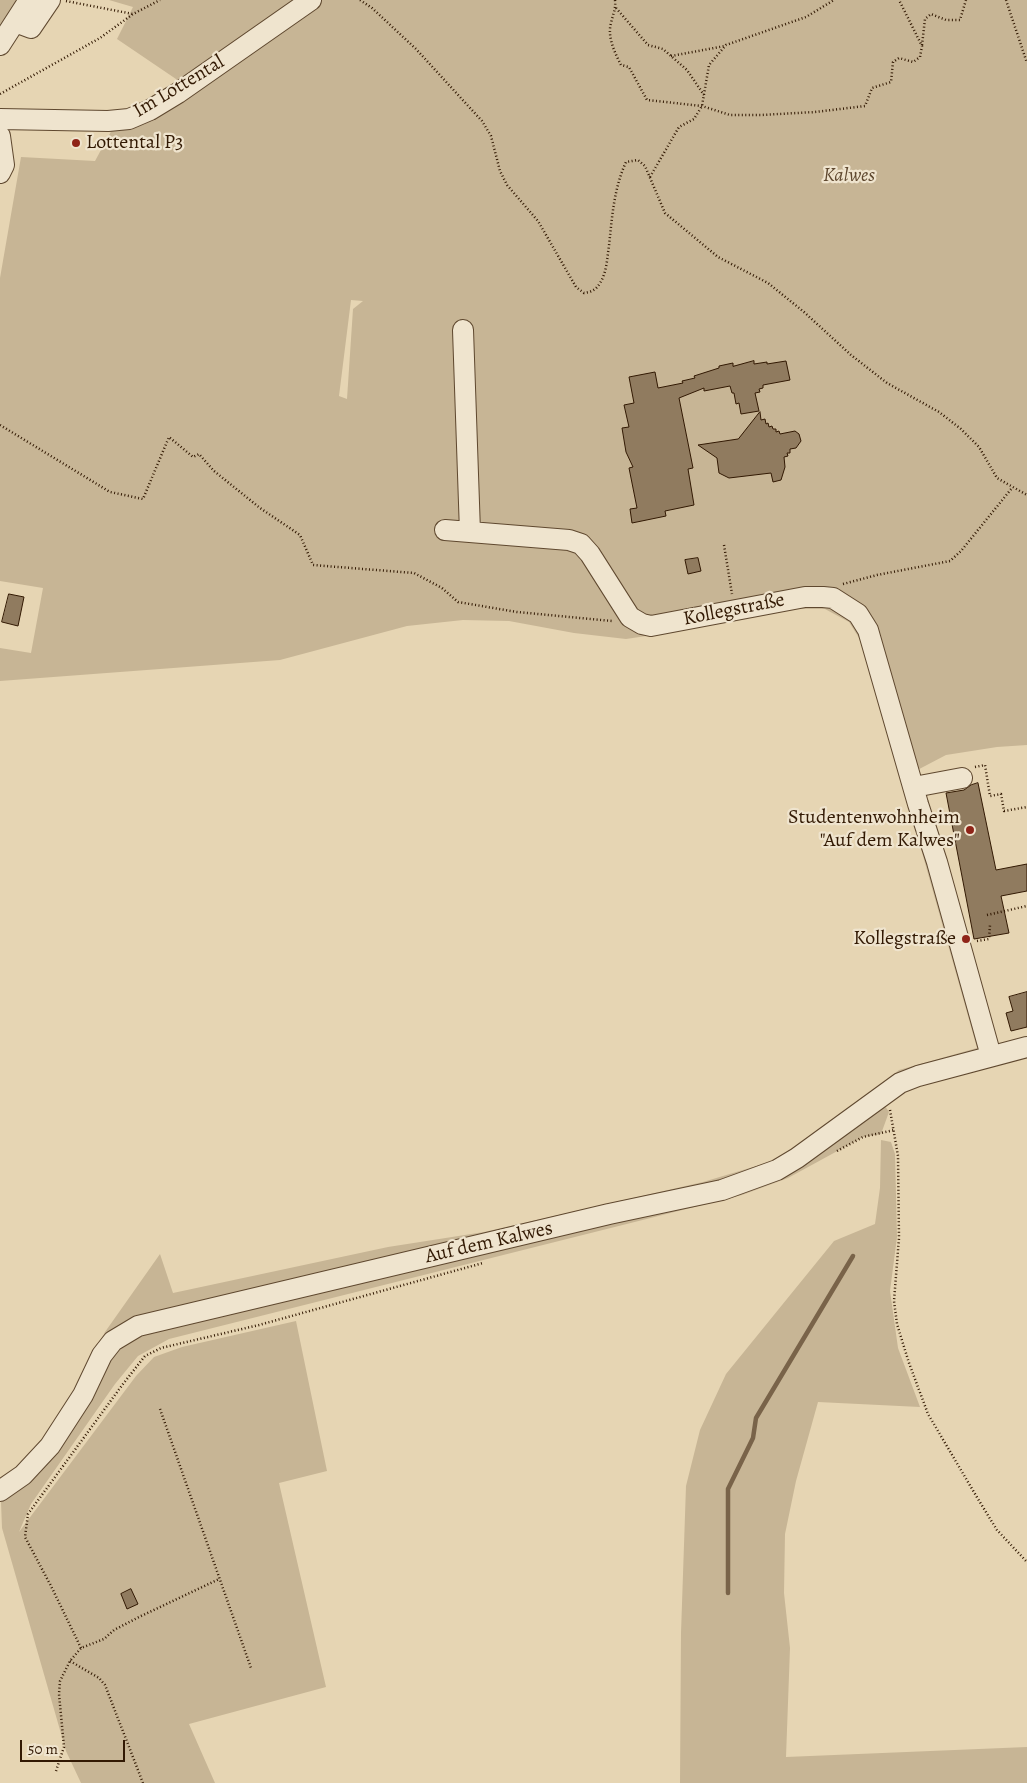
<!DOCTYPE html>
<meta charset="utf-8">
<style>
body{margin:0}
#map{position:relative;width:1027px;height:1783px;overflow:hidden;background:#e6d5b3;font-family:Alegreya,serif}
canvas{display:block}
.scale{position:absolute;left:20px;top:1740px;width:105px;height:22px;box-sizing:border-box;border:2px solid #321903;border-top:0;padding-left:6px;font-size:15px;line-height:18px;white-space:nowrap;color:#321903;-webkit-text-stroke:4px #efe4ce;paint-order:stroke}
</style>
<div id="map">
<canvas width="1027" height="1783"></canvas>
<div class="scale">50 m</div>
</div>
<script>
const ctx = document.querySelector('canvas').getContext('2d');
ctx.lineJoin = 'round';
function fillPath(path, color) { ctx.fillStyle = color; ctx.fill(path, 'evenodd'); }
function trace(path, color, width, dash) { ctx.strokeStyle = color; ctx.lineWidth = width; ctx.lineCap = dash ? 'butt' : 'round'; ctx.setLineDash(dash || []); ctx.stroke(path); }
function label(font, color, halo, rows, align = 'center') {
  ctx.font = font + ' Alegreya,serif'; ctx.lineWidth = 4.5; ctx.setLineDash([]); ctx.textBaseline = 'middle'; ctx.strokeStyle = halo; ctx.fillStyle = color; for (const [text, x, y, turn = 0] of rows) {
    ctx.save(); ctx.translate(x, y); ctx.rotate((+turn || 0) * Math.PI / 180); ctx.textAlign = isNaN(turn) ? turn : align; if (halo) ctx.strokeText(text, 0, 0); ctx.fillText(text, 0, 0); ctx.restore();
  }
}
const green = new Path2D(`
 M0 0H16L0 30Z
 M109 0H1027V745L997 747 946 755 904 777 980 1052 965 1058 795 1153 753 1174 174 1309 88 1362 105 1332 160 1254 173 1293 388 1247 484 1232 703 1182 773 1161 835 1120 899 1070 977 1048 864 646 849 622 825 609H794L680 631 626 639 574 633 509 621 463 620 407 626 280 660 0 681V648L31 653 43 588 0 581V278L21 157 95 161 114 126 174 103 176 79 117 39 133 7ZM351 300 363 301 353 309 347 399 339 396Z
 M883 1103 889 1112 881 1134 863 1137 788 1178 742 1195 169 1339 138 1356 115 1384 31 1504 19 1532 136 1376 154 1357 182 1347 296 1321 327 1471 279 1483 326 1687 189 1724 215 1783H81L66 1751 2 1528 1 1502 17 1489 112 1354 146 1329 725 1195Z
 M881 1140 891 1142 895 1154 897 1237 890 1291 898 1348 920 1407 818 1402 796 1481 785 1534 784 1593 790 1648 786 1757 1027 1747V1783H680L681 1633 686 1486 700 1430 726 1374 834 1241 875 1224 880 1188Z`);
const stream = new Path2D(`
 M728 1593V1489L753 1438 756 1418 853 1256`);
const building = new Path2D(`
 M754 361V364L767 362V364L786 361 790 380 763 385V388L759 389 760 392 755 393 759 411 741 414 739 403 736 404 734 393H732L730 386 704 391V388L679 398 693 468 688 469 694 505 665 511 666 516 632 523 630 509 637 508 629 468 633 467 626 452 622 428 629 427 624 405 634 403 629 377 655 372 658 388 683 383 682 381 695 378 694 376 719 368V366L733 363V366Z
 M760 412 761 420 765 419 766 424 768 423 769 427 772 426 773 429H776V432L779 431 780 434 795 431 799 434 801 441 796 448 790 449V453H787L788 456 784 457 785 467 781 480 773 482 771 473 729 478 719 473 717 458 698 445 738 439Z
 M698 558 701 571 688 574 685 560Z
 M9 594 24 597 18 626 2 622Z
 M978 783 996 870 1027 864V891L1001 896 1009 933 974 939 946 793 964 790 971 785Z
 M1027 992V1027L1011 1031 1006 1013 1013 1011 1009 997Z
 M131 1589 138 1604 127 1609 121 1594Z`);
const path = new Path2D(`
 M360 0 372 8 416 49 482 121 491 136 500 171 507 185 538 221 576 287 584 293C591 292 596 290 600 283 607 272 607 258 609 246 612 217 614 188 626 162L638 160 645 166 665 213 718 257 768 283 804 312 851 355 887 383 939 412 961 429 979 447 997 478 1027 495
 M615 0C616 9 613 14 611 23 607 37 615 53 621 65L629 67 647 100 702 106 730 115H761L815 112 865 106 872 88 891 82 893 62 899 58 913 62 920 57 922 46 899 0
 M1006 0 1027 63
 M66 1 133 14
 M616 8 648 45 663 49 687 70 704 95
 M922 45 925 19 931 14 946 20H960L966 0
 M671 56 725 46
 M0 94 100 38 133 14 160 0
 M650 177 679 127 694 119 702 106 709 65 726 45 806 17 834 0
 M0 425 110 492 143 499 169 437 193 457 199 454 214 471 260 508 300 535 313 565 414 573 442 588 458 602 517 612 612 621
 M724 545 732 594
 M843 584 877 575 950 561 961 551 1012 488
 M975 767 985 765 990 796 1001 794 1004 811 1027 807
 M987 915 1027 906
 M977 941 989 939 990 925
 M890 1110 898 1156 899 1238 894 1301 897 1324 909 1363 928 1414 978 1499 997 1530 1027 1562
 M837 1151 863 1137 894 1130
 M160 1409 251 1668
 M81 1648 51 1586 25 1537 28 1514 123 1384 145 1356 161 1348 259 1325 483 1263
 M70 1661 99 1678 105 1685 143 1783
 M56 1771 64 1747 59 1694 60 1681 70 1661 81 1648 104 1639 114 1630 141 1616 219 1579`);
const minor = new Path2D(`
 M15 22 31 28 50 0
 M0 45 29 0
 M0 119 108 121 129 119 150 110 178 93 311 0
 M0 136 4 165 0 173
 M463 330 470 532
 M445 530 569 540 581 544 590 554 630 617 642 624 651 626 805 597H823L833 598 858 614 868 630 918 804 937 862 991 1056
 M914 787 962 778
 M0 1491 23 1475 50 1446 83 1395 102 1355 113 1341 138 1326 609 1214 722 1190 777 1170 797 1158 900 1083 918 1076 1027 1047`);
const markers = [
 [76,143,5,"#8f2418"],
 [970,830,5,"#8f2418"],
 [966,939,5,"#8f2418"]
];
const streetNames = [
 ["Im Lottental",179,87,-31],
 ["Kollegstraße",734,610,-11],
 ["Auf dem Kalwes",489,1243,-13]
];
const poiNames = [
 ["Lottental P3",86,143,"left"],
 ["Studentenwohnheim",960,818],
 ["\"Auf dem Kalwes\"",960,841],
 ["Kollegstraße",956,939]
];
const parkNames = [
 ["Kalwes",849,176]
];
fillPath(green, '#c7b595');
trace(stream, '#796349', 4.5);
fillPath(building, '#907b5f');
trace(building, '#321903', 1);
trace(minor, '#5f482f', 22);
trace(path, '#321903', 2.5, [1, 2.5]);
trace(minor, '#efe4ce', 20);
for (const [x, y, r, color] of markers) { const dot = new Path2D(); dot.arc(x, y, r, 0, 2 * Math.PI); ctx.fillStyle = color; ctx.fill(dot); trace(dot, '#efe4ce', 2); }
label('20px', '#321903', '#efe4ce', streetNames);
label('20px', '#321903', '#efe4ce', poiNames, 'right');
label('italic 20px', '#5f482f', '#efe4ce', parkNames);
</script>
